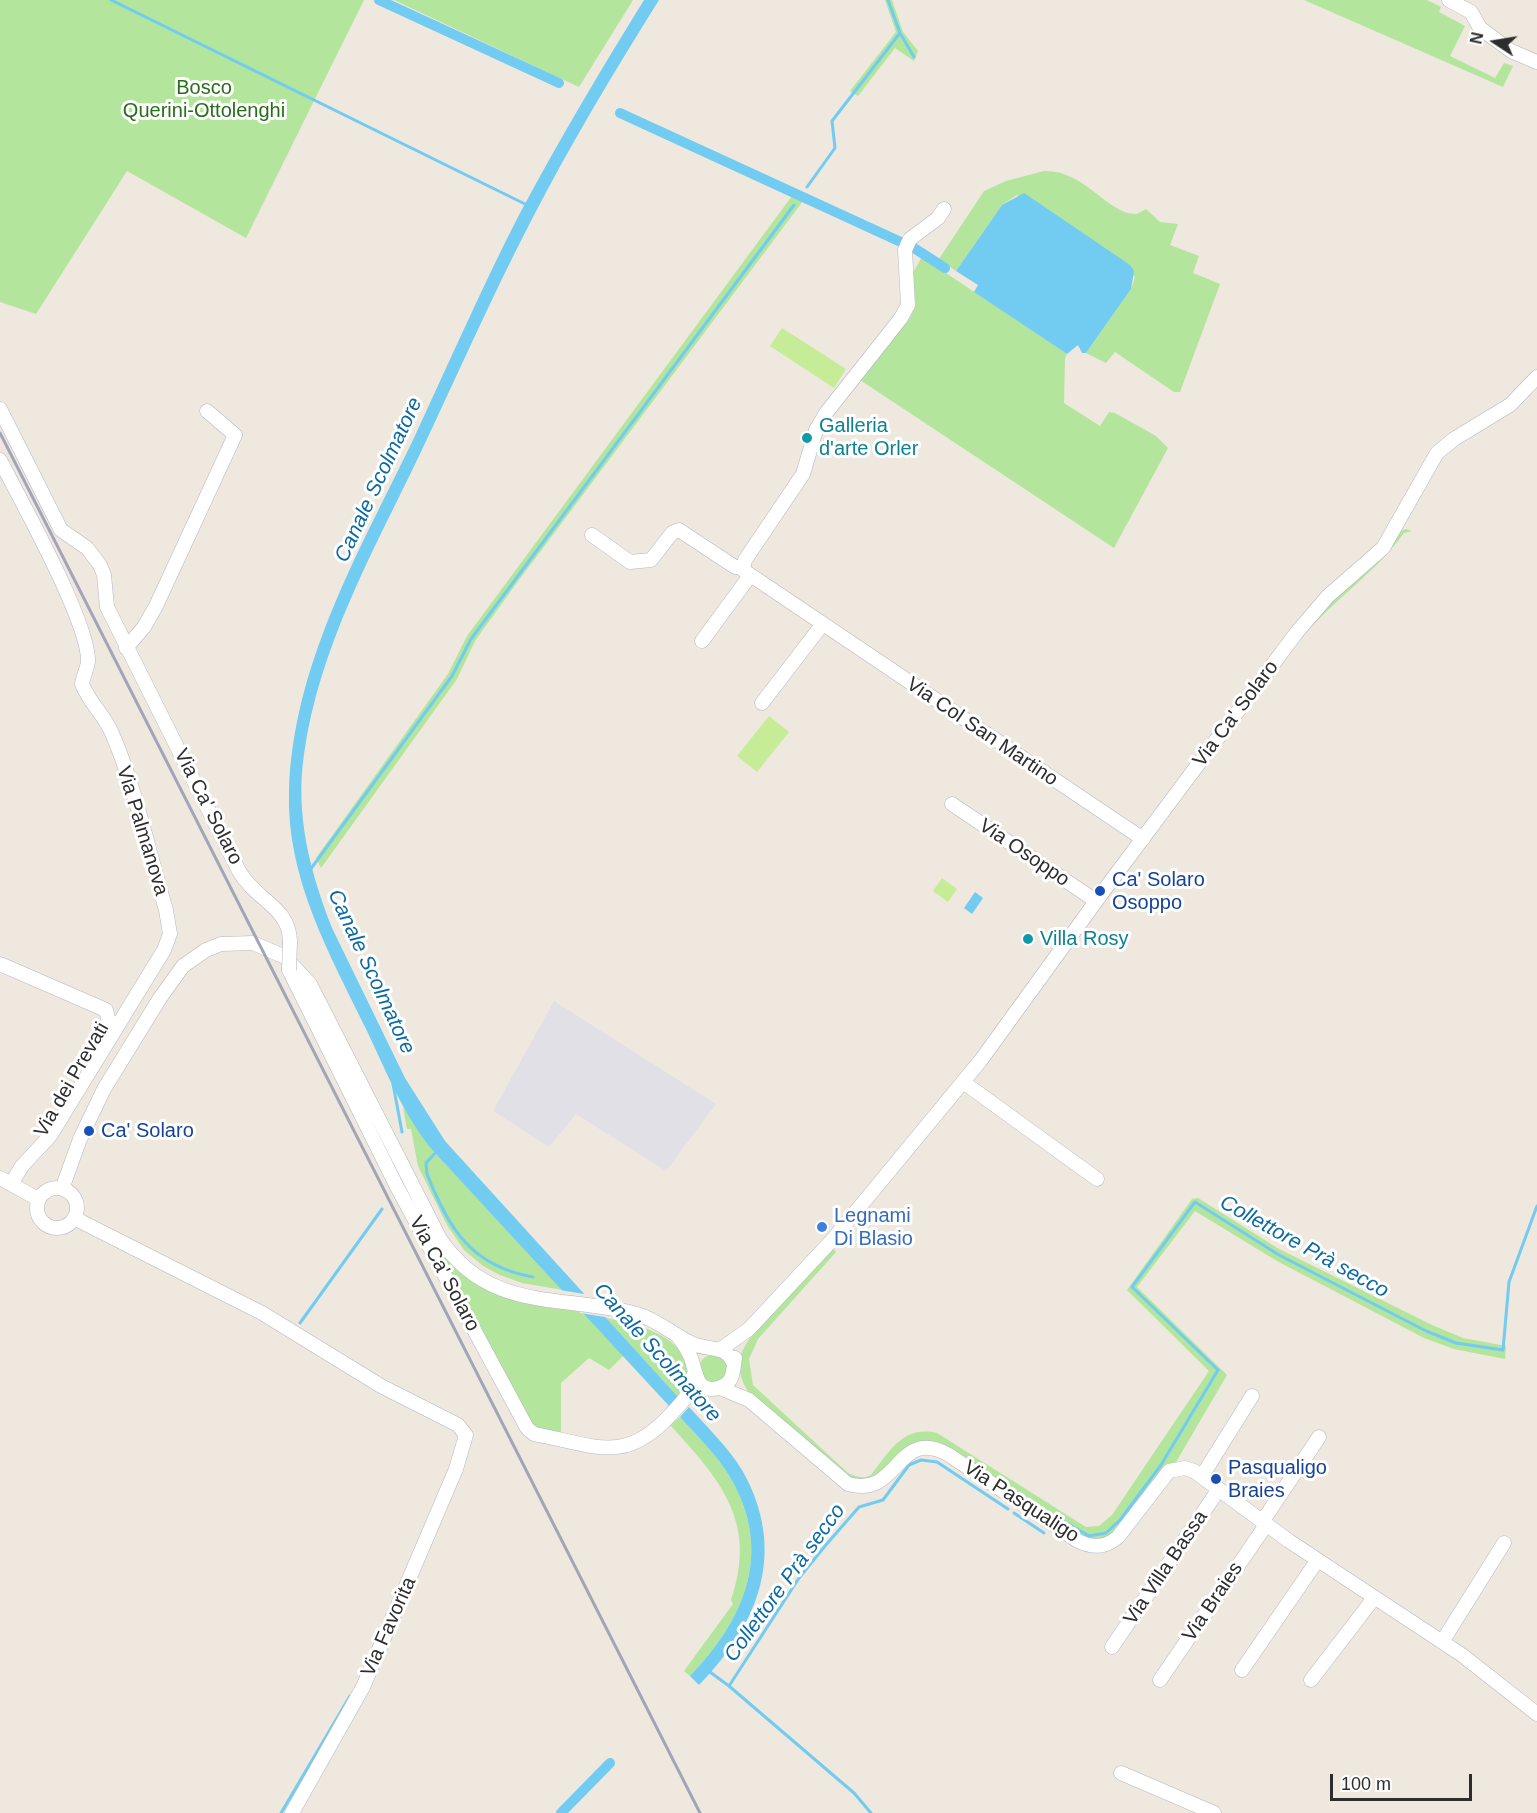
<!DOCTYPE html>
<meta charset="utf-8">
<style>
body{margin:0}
#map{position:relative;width:1537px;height:1813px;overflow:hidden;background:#eee8df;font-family:Arial,sans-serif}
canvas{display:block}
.north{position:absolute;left:1465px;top:12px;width:60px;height:60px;-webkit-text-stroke:4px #fff;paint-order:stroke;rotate:282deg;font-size:16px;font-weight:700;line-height:24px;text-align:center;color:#2d2d2d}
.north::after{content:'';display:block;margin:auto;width:21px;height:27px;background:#2d2d2d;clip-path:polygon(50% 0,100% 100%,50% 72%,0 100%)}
.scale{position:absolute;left:1330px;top:1774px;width:142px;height:27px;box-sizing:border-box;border:3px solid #2d2d2d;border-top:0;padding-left:8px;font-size:18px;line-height:21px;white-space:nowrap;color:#2d2d2d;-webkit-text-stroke:4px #fff;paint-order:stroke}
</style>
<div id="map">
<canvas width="1537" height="1813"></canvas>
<div class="north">N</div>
<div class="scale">100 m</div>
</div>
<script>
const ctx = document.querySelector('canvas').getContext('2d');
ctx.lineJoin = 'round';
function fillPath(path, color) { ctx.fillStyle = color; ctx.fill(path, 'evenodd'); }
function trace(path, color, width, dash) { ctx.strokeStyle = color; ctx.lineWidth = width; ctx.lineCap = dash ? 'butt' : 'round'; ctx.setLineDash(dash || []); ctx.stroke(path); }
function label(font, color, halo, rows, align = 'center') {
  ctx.font = font + ' Arial,sans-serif'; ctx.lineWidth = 6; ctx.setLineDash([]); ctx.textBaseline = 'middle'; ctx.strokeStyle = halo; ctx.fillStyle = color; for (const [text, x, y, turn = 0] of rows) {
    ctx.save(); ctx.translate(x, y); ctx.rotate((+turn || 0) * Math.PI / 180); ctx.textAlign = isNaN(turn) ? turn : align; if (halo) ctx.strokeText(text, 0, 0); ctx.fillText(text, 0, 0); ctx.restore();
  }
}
const industrial = new Path2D(`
 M554 1001 716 1104 666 1171 576 1114 549 1147 493 1111Z`);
const green = new Path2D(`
 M0 0H364L246 238 127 171 36 314 0 302Z
 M394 0H633L579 87Z
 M885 0H892L903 32 918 51 914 61 895 48 858 96 850 91 896 32Z
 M1304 0H1427L1441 7 1439 12 1465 26 1450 56 1495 78 1504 63 1513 66 1503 87Z
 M1044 171C1086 170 1107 215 1137 214L1146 209 1160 222 1178 224 1170 245 1199 256 1193 273 1220 284 1180 392H1174L1115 352 1106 363 1086 353 1131 289 1135 277 1017 195 1002 205 956 271 939 259 984 191 1006 181Z
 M792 196 803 201 516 584 475 641 457 679 321 868 316 858 448 674 467 636Z
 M922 257 1067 354 1065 358 1064 403 1100 426 1109 412 1115 413 1156 436 1168 448 1114 548 860 380 911 316 916 304 911 276Z
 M1406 529 1412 531 1404 533C1376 572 1336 598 1305 634L1311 620 1392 545 1401 531Z
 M403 1107 435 1153 563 1290 522 1283 500 1275 483 1266 464 1250 447 1225 418 1166 411 1129H407Z
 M1198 1198 1279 1249 1432 1325 1463 1338 1506 1346 1505 1359 1454 1349 1424 1338 1277 1261 1195 1211 1137 1287 1227 1375 1176 1462 1165 1468 1114 1534 1102 1540H1087L933 1442C904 1436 899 1465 879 1476 869 1481 860 1480 850 1479L750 1394C742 1383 738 1372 740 1359 743 1335 813 1268 832 1247L836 1252 758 1339 749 1359 753 1385 848 1473C857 1477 863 1479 871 1475 890 1451 903 1425 937 1433L1086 1527 1099 1526 1112 1515 1209 1371 1127 1290 1192 1199Z
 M431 1239C464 1286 494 1299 550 1308 560 1309 578 1309 586 1315 600 1325 612 1343 623 1356L609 1370 589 1358 561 1383V1435L542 1432 531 1425Z
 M606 1318C640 1324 700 1340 686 1387L680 1388 679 1398Z
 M699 1369a14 14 0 1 1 28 0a14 14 0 1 1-28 0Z
 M680 1417C697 1436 717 1455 730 1477 774 1552 745 1619 690 1676L684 1671 733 1604 731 1600C758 1522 720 1479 670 1425Z`);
const pitch = new Path2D(`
 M782 328 846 369 834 388 770 346Z
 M769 716 789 732 757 772 737 756Z
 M942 878 957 889 948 902 933 891Z`);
const water = new Path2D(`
 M644 0H659C614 72 570 145 531 221 491 298 456 378 419 456 373 552 319 647 304 754 295 815 310 872 332 928L405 1078 445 1141 679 1398 670 1407 435 1153C404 1117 387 1073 367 1031 330 955 286 878 289 791 293 664 359 552 413 440 448 365 481 289 519 215 558 142 600 71 644 0Z
 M1024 193 1130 265 1134 271 1131 289 1086 353H1082L1078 345 1067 354 974 292 978 285 956 271 1002 205Z
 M975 892 983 898 972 914 964 908Z
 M689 1407C707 1427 728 1447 742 1470 788 1551 759 1624 699 1685L690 1676C745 1619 774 1552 730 1477 717 1455 697 1436 680 1417Z`);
const pier = new Path2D(`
 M560 1290 590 1295 611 1318 580 1313Z`);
const stream = new Path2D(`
 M111 0 527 205
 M888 0 900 33 914 57
 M807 187 835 148 832 121 900 33
 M310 870 452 676 471 639 794 205
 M393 1084 402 1132
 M437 1151 426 1163 427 1174C449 1229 471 1266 533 1277
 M300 1323 382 1209
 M1014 1513 1044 1533
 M1058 1518 1089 1536 1106 1533 1120 1520 1161 1465 1218 1370 1132 1287 1195 1202 1279 1255 1426 1331 1456 1343 1503 1350 1509 1282 1537 1206
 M710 1672 729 1686 799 1578 825 1546 859 1507 883 1500 909 1465 921 1460 937 1462 1008 1509
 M729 1686 854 1793 871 1813
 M281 1813 350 1696`);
const canal = new Path2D(`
 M379 0 559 83
 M620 113 903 243
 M914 248 945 268
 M561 1813 610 1763`);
const minor = new Path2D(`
 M1449 0 1471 12 1480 28 1511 51 1537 62
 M944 209 938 218 910 239 905 250 908 305 901 318 826 413 816 430 803 474 745 560 743 570 1143 839
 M0 409 61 530 87 548 100 565 104 575 107 607 239 871C256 901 290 907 290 942
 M0 460C20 499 90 624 88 662 87 669 83 677 82 684 89 702 103 714 111 731 135 785 149 853 166 910L170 934 164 950 50 1136 22 1166 11 1184
 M592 535 630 562 651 560 672 533 679 530 735 567H743
 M702 641 749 577
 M126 648 144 627 156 606 235 435 207 411
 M762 703 822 625
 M952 804 1096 901
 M0 964 106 1010 109 1022 100 1036
 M289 970 396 1185 527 1428 534 1434C595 1445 625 1466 672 1413 683 1401 693 1392 694 1374
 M963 1082 1097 1179
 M0 1178 38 1199
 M37 1208a20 20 0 1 1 40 0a20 20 0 1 1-40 0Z
 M62 1189 80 1139 104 1089 160 998 183 966 206 950 221 944 253 943 285 957 310 984 440 1239C490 1313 562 1294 637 1314 658 1320 673 1335 693 1344 710 1351 727 1344 734 1365
 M74 1218 262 1313 381 1386 458 1425 466 1435 456 1469 363 1687 292 1813
 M679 1338C684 1344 688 1351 691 1358 696 1371 696 1394 718 1388 734 1384 733 1371 735 1358
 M721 1349 749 1329 834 1238 981 1060 1102 893 1297 632 1328 596 1383 548 1437 453 1454 439 1510 405 1537 377
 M720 1388 749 1400 848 1484C900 1499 896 1425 949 1455L1078 1541C1093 1548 1105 1548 1118 1537L1169 1471 1185 1468 1194 1471 1289 1541 1462 1655 1537 1714
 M1202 1476 1252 1396
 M1262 1522 1319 1437
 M1442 1642 1504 1543
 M1112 1647 1219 1489
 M1242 1670 1317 1561
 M1160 1680 1266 1525
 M1311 1680 1374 1598
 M1121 1773 1214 1813`);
const rail = new Path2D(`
 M0 433 700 1813`);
const minorBridge = new Path2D(`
 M289 970 290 942`);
const markers = [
 [807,438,6,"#0f9aa8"],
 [1100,891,6,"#1a4fb4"],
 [1028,939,6,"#0f9aa8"],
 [89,1131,6,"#1a4fb4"],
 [822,1227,6,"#3f7fe0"],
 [1216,1479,6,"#1a4fb4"]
];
const parkNames = [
 ["Bosco",204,88],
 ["Querini-Ottolenghi",204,111]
];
const cultureNames = [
 ["Galleria",819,426],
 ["d'arte Orler",819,449],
 ["Villa Rosy",1040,939]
];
const streetNames = [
 ["Via Ca' Solaro",1236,714,-53],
 ["Via Col San Martino",982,732,34],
 ["Via Ca' Solaro",208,807,63],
 ["Via Palmanova",142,831,73],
 ["Via Osoppo",1024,853,34],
 ["Via dei Prevati",72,1080,-60],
 ["Via Ca' Solaro",444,1274,62],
 ["Via Pasqualigo",1021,1502,33],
 ["Via Villa Bassa",1166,1568,-56],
 ["Via Braies",1213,1602,-56],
 ["Via Favorita",389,1627,-66]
];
const transitNames = [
 ["Ca' Solaro",1112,880],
 ["Osoppo",1112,903],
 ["Ca' Solaro",101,1131],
 ["Pasqualigo",1228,1468],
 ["Braies",1228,1491]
];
const shopNames = [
 ["Legnami",834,1216],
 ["Di Blasio",834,1239]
];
const waterNames = [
 ["Canale Scolmatore",379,480,-65],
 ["Canale Scolmatore",371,972,65],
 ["Collettore Prà secco",1304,1247,29],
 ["Canale Scolmatore",657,1353,48],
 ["Collettore Prà secco",785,1583,-54]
];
fillPath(industrial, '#e2e0e7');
fillPath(green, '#b3e59c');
fillPath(pitch, '#c6ec98');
fillPath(water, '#72cbf0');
fillPath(pier, '#eee8df');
trace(stream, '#72cbf0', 3);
trace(canal, '#72cbf0', 10);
trace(minor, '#b3b5c0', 15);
trace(minor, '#fff', 14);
trace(rail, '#a2a4b7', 3);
trace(minorBridge, '#b3b5c0', 15, []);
trace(minorBridge, '#fff', 14);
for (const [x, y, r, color] of markers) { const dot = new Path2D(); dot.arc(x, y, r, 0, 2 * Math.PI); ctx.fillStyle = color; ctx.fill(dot); trace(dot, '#fff', 2); }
label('20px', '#296d1a', '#fff', parkNames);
label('20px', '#0d838f', '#fff', cultureNames, 'left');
label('20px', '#2d2d2d', '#fff', streetNames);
label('20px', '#164399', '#fff', transitNames, 'left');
label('20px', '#366cbe', '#fff', shopNames, 'left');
label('italic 21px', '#0c6aa2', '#fff', waterNames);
</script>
